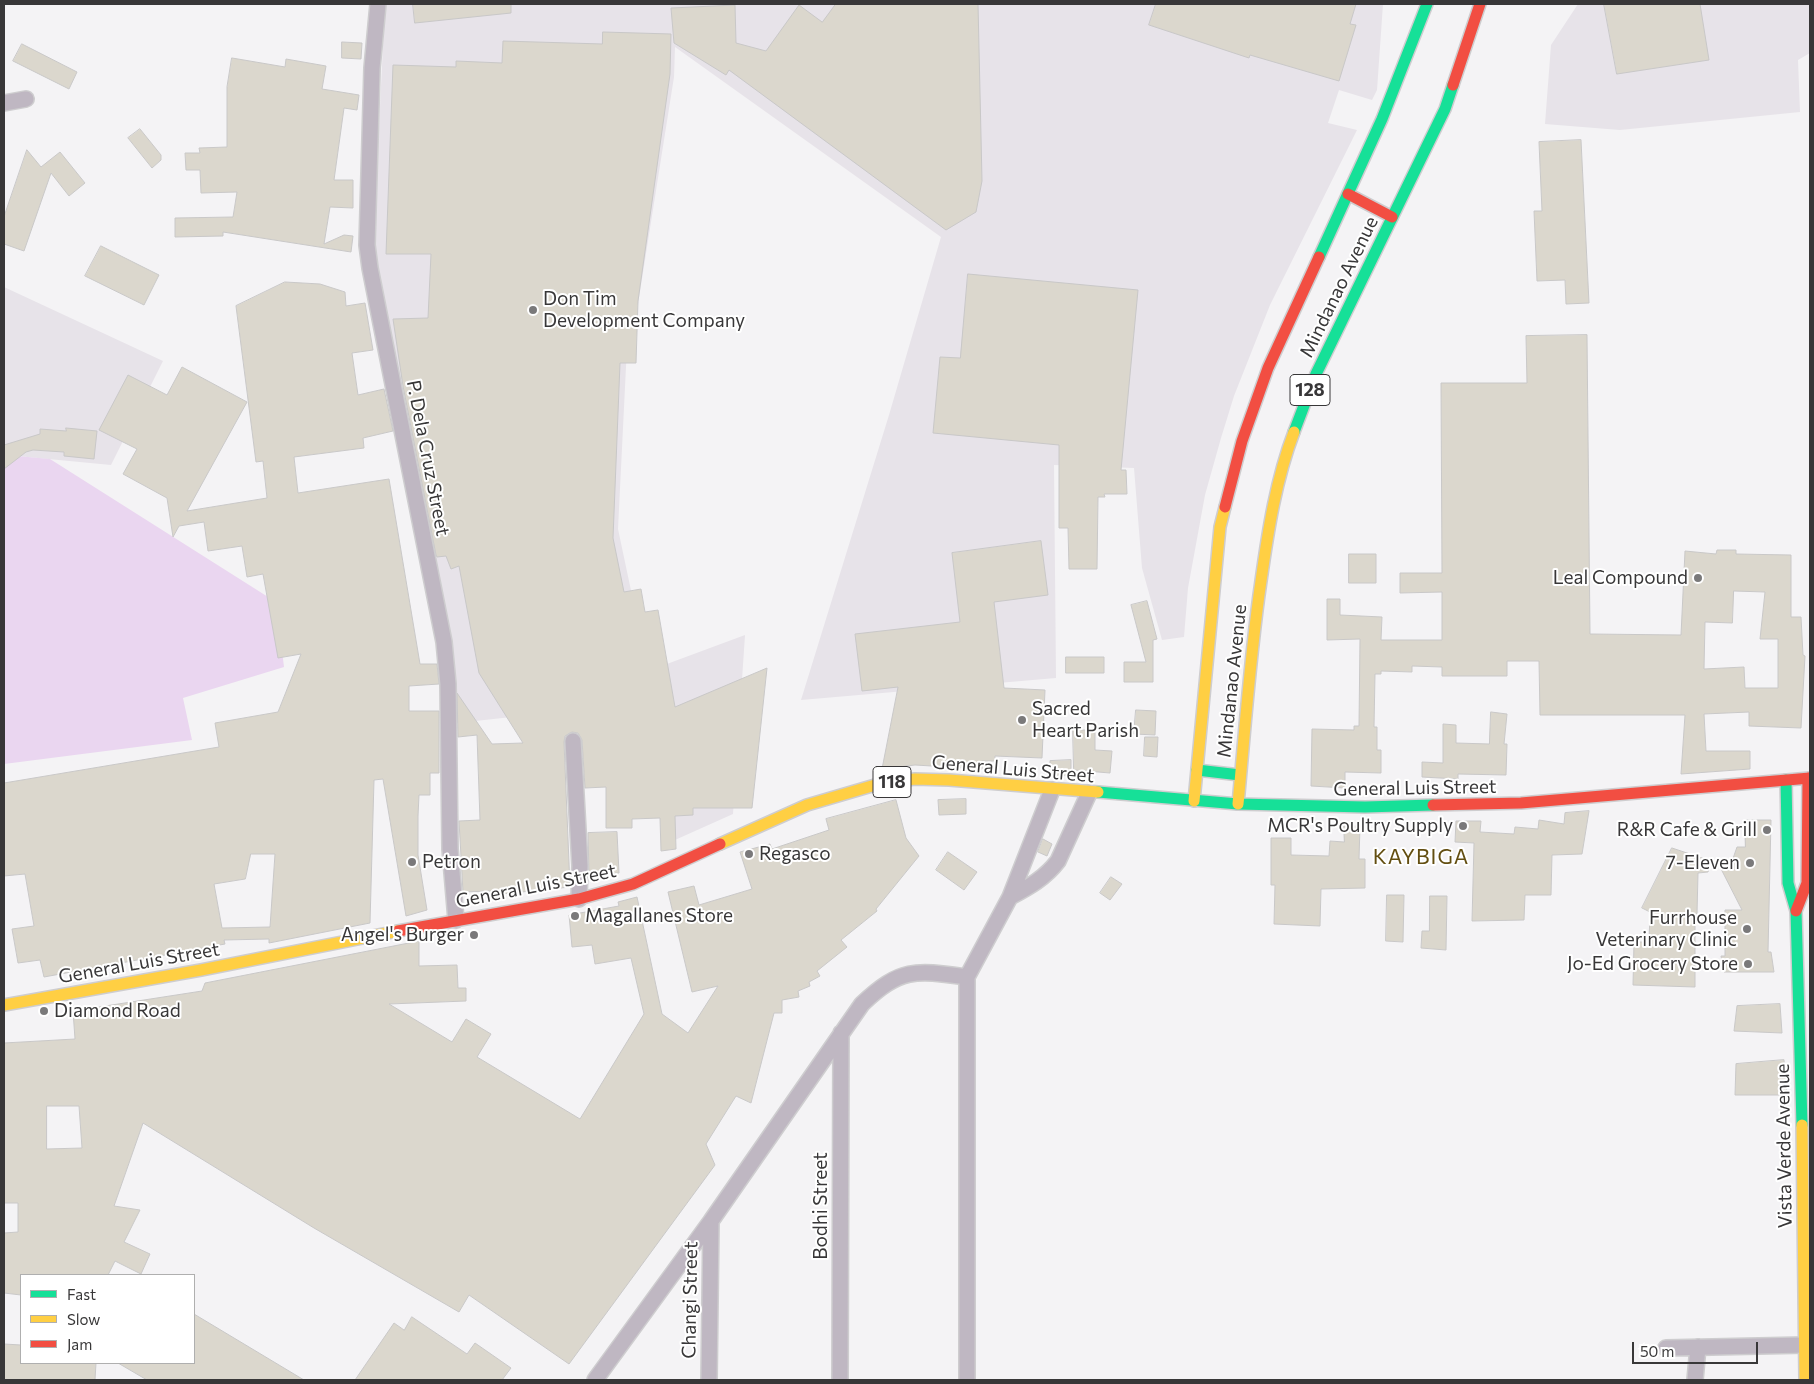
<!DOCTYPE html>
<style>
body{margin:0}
#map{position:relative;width:1814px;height:1384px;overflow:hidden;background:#f4f3f5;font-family:Commissioner,sans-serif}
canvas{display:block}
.frame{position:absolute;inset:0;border:5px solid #383738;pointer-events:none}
.legend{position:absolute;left:20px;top:1274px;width:175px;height:90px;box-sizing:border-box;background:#fff;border:1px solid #afafaf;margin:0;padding:6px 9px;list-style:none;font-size:15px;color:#383738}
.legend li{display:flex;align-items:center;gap:10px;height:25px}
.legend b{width:25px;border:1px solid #afafaf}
.scale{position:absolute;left:1632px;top:1342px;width:126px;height:22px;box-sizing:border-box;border:2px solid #383738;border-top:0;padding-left:6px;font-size:15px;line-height:18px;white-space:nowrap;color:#383738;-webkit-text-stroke:4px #fff;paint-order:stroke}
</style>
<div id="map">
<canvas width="1814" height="1384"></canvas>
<div class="frame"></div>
<ul class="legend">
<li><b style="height:6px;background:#16e098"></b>Fast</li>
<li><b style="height:6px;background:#ffcf43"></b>Slow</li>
<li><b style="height:6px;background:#f24e42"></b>Jam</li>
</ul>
<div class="scale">50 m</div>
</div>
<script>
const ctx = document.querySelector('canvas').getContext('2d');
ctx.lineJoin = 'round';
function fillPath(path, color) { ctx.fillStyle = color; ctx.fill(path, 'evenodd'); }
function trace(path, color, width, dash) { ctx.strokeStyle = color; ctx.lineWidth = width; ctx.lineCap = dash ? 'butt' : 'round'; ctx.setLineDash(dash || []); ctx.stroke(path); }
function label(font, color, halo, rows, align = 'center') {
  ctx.font = font + ' Commissioner,sans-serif'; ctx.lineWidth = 4; ctx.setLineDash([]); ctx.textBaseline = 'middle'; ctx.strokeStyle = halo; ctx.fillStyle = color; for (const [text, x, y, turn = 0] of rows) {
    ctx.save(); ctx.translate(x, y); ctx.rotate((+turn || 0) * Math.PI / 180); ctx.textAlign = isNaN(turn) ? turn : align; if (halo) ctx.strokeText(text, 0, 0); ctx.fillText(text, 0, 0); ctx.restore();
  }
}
const built = new Path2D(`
 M385 4H1383L1377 90 1372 100 1339 90 1328 123 1357 130 1270 305 1234 396 1221 438 1205 495 1188 588 1184 637 1162 640 1142 568 1134 468 1054 465 1056 678 801 700 889 415 941 237 675 47 674 77 638 304 629 306 618 529 648 671 745 635 733 814 666 844 663 813 603 707 457 723 373 250Z
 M1578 4H1810V53L1798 60 1800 112 1620 130 1545 124 1551 45Z
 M4 287 163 361 111 465 17 456 4 468Z`);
const green = new Path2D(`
 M17 456 50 459 276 602 284 667 183 698 192 740 4 764V468Z`);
const building = new Path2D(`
 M413 4H511V13L415 23Z
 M836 4H978L982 181 976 212 946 230 729 70 726 75 674 43 671 8 735 5 736 43 766 51 799 5 822 22Z
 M1156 4H1356L1350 24 1356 25 1339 81 1250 55 1249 58 1149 25Z
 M1604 4H1700L1709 60 1617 74Z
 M603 32 671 34 670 74 638 301 636 363H620L613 538 624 592 641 589 645 612 658 610 675 707 767 668 752 808H693V815L675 816 676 849 661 851 660 818 632 819V828H606V787L585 788 582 740 578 733 572 732 565 736 564 742 570 887 492 895 491 891 463 892 459 821 480 820 477 735 458 737 457 693 492 744 523 743 479 673 459 566 451 569 446 556 437 557 436 555 403 386 393 319 428 318 431 254H386L393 65 456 67V61L502 63 503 41 602 44Z
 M342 42 362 43 361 59 342 58Z
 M22 44 77 72 69 89 13 61Z
 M232 58 285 67 286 59 326 66 322 89 359 95 357 110 344 108 334 180H353V208L330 207 324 244 344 235 353 236 351 252 223 232V236L175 237V218L233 217 237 192 201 193 200 170H186L185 153H200L199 148 227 147V87Z
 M140 129 161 155V160L152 168 128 138Z
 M1581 140 1589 303 1566 304 1565 280 1537 281 1534 211H1542L1539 142Z
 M27 150 41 167 60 152 85 183 69 196 51 173 24 251 4 244V217Z
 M101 246 159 275 144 305 85 276Z
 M968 274 1138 290 1121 470H1126L1127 494H1104L1105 497H1098L1097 569H1069L1068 528H1059V445L933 433 940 357 960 358Z
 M285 282 320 284 345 292 346 306 365 303 373 350 352 353 358 395 384 389 393 431 363 438 364 448 294 457 298 493 389 479 420 664H437L439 684 409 686V711H439V773H430V795H419L418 816V855L427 910 406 916 383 779 374 780 370 923 269 943V939L224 940 225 944 44 977 40 960 18 963 12 929 34 926 25 874 4 876V783L219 747 215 723 278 712 301 654 278 658 263 574 247 577 242 546 208 551 204 522 179 526 173 537 167 498 123 474 137 449 99 430 128 375 167 395 182 367 247 402 187 511 267 498 263 461 256 462 236 306ZM251 854H275L270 927 222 928 214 884 245 879Z
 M1587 335 1590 634 1681 635 1685 551 1716 554 1717 550H1736V554L1791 555V617H1801L1803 655 1805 656 1801 728 1749 726V712L1704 714 1706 751H1750V769L1681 774 1685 715H1540L1539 661H1507V676H1442V667L1412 666V672L1381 671V674H1375L1374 727H1377V750H1381V773L1345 772V788L1311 786 1312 729 1354 730V726H1359L1360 639 1327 640V599H1340V615L1382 617 1381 640H1442V592L1400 593V573H1442L1441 383H1527L1526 336ZM1734 591 1765 592 1760 639H1778V688H1745L1744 667 1704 669 1705 622 1732 623Z
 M66 428 97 431 94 459 64 456V452L33 450 26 452 4 469V445L40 434V429L66 431Z
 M1041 541 1048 595 994 602 1004 688 1045 690 1042 758 995 756V761H982V769L915 765 882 769 898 687 862 691 855 634 960 622 952 553Z
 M1349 554H1376V583H1349Z
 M1147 601 1157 639 1153 640V682H1124V662H1146L1131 605Z
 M1066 657H1104V673H1066Z
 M1136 710 1156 711 1155 735 1134 734Z
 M1491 712 1507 714 1504 744H1507L1506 775 1458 774V779L1422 777V762L1443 763V724L1456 725V743L1489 744Z
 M1073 730H1095V750L1112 751 1110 773 1074 770Z
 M1145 737H1158L1157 757 1144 756Z
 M1071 760V776L1050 775V761Z
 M966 799V814L939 815 938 800Z
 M896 800 906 838 919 856 876 909 877 911 841 940 847 947 817 971 820 976 809 982 810 986 798 991 799 997 782 1000V1013H774L751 1103 736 1096 706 1144 715 1165 569 1364 469 1295 459 1312 314 1228 143 1123 114 1206 140 1210 124 1242 150 1254 141 1274 115 1261 108 1275H21V1295L4 1293V1233L18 1232V1203H4V1043L75 1039 73 1011 202 991 205 983 419 941V966L457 965 458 988H466V1001L389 1004 452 1042 466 1019 491 1034 477 1057 580 1119 644 1014 631 958 595 964 592 945 572 947 569 915 619 906 618 902 637 897 662 1014 688 1033 718 986 692 992 668 892 694 886 699 905 752 889 740 852 770 844 772 849 829 830 826 819ZM47 1106H79L82 1148 47 1149Z
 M1589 811 1582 854 1552 855 1551 895H1525L1524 920 1472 921 1474 843 1455 842 1456 821H1481L1480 832 1514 834 1515 827 1538 829 1539 820 1564 824 1565 813Z
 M1745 820H1771L1768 952H1771L1774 972H1724L1721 956H1725V910H1742L1718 863 1730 867 1737 847H1745Z
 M1344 826H1360L1359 859H1365V888L1321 889 1320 926 1274 924 1275 885H1271V838H1291V855L1329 856 1330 841 1344 842Z
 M617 832 619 873 589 875 588 833Z
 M1043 839 1052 844 1047 856 1038 852Z
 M1672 848 1711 861 1708 872 1698 873 1697 914H1695V987L1633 985 1634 942H1649L1650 912 1642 908Z
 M948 852 977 872 964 890 936 870Z
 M1111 877 1122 884 1110 900 1100 893Z
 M1387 895H1404L1403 942 1386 941Z
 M1430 896H1447L1446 950 1421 948 1422 931H1429Z
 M1780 1004 1782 1033 1734 1031 1737 1006Z
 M1784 1060 1787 1095H1735L1736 1064Z
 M194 1314 304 1380H147L118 1363H194Z
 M412 1317 467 1354 475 1343 511 1368 502 1380H355L394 1323 404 1330Z
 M4 1344 21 1345V1363H96L95 1380H4Z`);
const street = new Path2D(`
 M378 4 372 68 367 245 370 268 444 642 448 684 450 849 456 920
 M4 103 26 99
 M573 741 580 866 579 899
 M1010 897C1029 887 1045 878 1058 861L1089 793
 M1666 1348 1805 1345
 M595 1380 711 1221 862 1004C901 967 916 970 967 977
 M709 1380 711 1221
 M840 1380 841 1033
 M967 1380V977L1010 897 1052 790
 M1695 1380 1698 1347`);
const fast = new Path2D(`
 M1319 257 1382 119 1427 4
 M1294 432 1316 374 1445 109 1453 85
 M1197 770 1240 775
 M1786 780 1788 883 1796 911 1802 1125
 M1098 792 1238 804 1365 807 1433 805`);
const slow = new Path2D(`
 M1194 801 1220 527 1225 507
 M1238 804C1245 730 1250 655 1261 581 1268 531 1276 479 1294 432
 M720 844 807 805 882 783 915 779 949 780 1098 792
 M4 1005 201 970 398 931
 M1802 1125 1805 1380`);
const jam = new Path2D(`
 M1453 85 1480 4
 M1348 194 1392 217
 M1225 507 1242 441 1268 368 1319 257
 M1433 805 1521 803 1810 778
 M1796 911 1807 883 1808 778
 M398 931 579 899 633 884 720 844`);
const markers = [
 [533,310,5,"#7a797a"],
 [1698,578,5,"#7a797a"],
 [1022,720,5,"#7a797a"],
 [1463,826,5,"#7a797a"],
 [1767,830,5,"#7a797a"],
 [749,854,5,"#7a797a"],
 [412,862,5,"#7a797a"],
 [1750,863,5,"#7a797a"],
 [575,916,5,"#7a797a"],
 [1747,929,5,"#7a797a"],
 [474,935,5,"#7a797a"],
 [1748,964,5,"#7a797a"],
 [44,1011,5,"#7a797a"]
];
const shields = [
 [1310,390,40],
 [892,782,38]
];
const shieldNames = [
 ["128",1310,390],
 ["118",892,782]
];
const streetNames = [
 ["Mindanao Avenue",1339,287,-64],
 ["P. Dela Cruz Street",428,458,79],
 ["Mindanao Avenue",1232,681,-84],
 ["General Luis Street",1013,769,5],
 ["General Luis Street",1415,788,-1],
 ["General Luis Street",536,886,-11],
 ["General Luis Street",139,963,-10],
 ["Vista Verde Avenue",1784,1146,-91],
 ["Bodhi Street",821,1206,-90],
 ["Changi Street",690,1300,-89]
];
const poiNames = [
 ["Don Tim",543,299,"left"],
 ["Development Company",543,321,"left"],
 ["Leal Compound",1688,578],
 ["Sacred",1032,709,"left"],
 ["Heart Parish",1032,731,"left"],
 ["MCR's Poultry Supply",1453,826],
 ["R&R Cafe & Grill",1757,830],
 ["Regasco",759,854,"left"],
 ["Petron",422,862,"left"],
 ["7-Eleven",1740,863],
 ["Magallanes Store",585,916,"left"],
 ["Furrhouse",1737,918],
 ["Veterinary Clinic",1737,940],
 ["Angel's Burger",464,935],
 ["Jo-Ed Grocery Store",1738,964],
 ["Diamond Road",54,1011,"left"]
];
const quarterNames = [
 ["KAYBIGA",1421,857]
];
fillPath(built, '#e7e3e9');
fillPath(green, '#ead6f0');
fillPath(building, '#dbd7cd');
trace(building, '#c9c8c8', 1);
trace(street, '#cecdcf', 18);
trace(fast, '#cecdcf', 14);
trace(slow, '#cecdcf', 14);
trace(jam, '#cecdcf', 14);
trace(street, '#bfb7c2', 15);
trace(fast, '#16e098', 11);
trace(slow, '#ffcf43', 11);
trace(jam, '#f24e42', 11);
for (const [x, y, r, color] of markers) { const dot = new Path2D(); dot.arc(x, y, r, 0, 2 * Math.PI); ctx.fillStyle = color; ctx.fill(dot); trace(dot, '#fff', 2); }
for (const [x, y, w] of shields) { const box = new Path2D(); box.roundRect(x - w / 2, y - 15.5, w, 31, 4); ctx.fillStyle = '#fff'; ctx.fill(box); trace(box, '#383738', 1); }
label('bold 18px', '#383738', null, shieldNames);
label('19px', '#383738', '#fff', streetNames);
label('19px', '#383738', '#fff', poiNames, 'right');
ctx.letterSpacing = '1px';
label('21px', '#634e11', '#fff', quarterNames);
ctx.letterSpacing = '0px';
</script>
